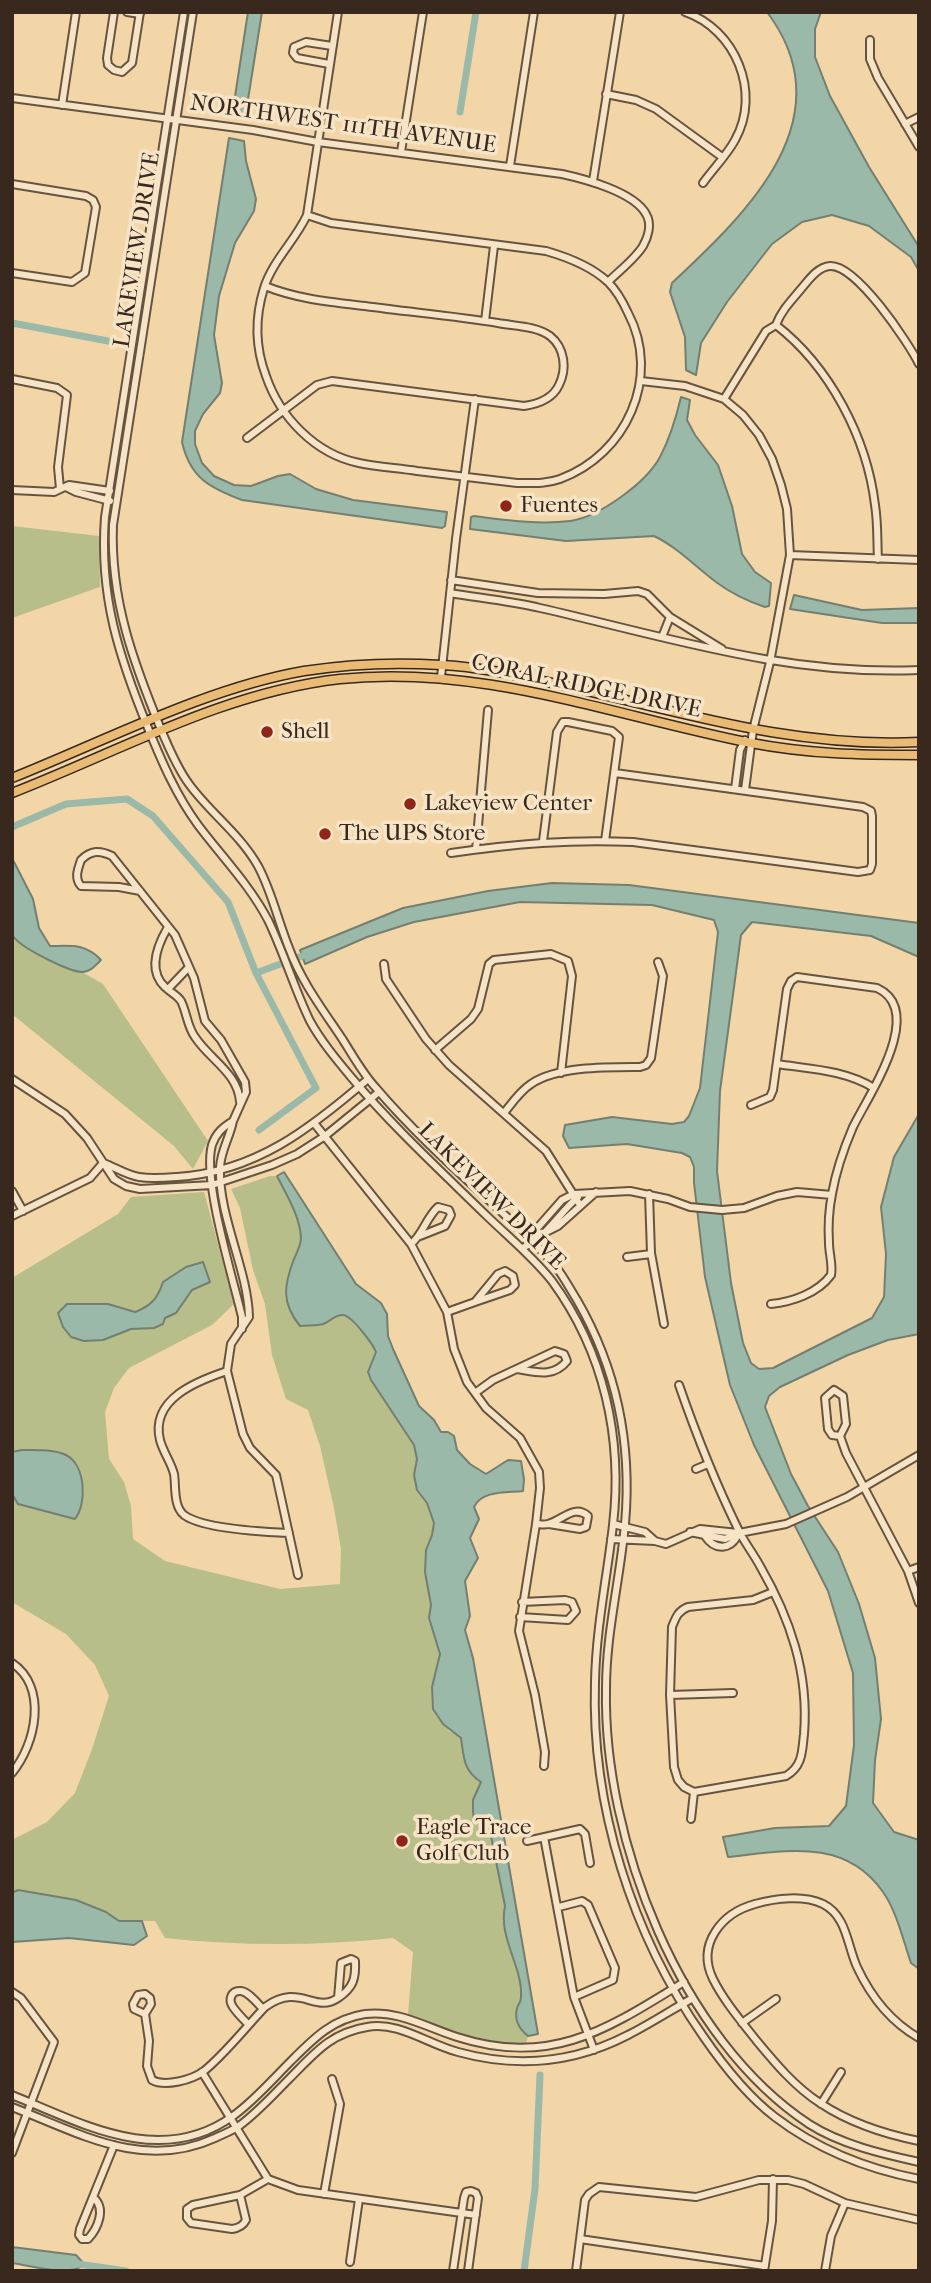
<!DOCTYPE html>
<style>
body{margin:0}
#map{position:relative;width:931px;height:2283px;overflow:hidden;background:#f2d6a7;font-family:"IM FELL French Canon",serif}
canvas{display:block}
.frame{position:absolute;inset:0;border:14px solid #38281e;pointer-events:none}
</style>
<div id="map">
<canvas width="931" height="2283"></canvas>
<div class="frame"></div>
</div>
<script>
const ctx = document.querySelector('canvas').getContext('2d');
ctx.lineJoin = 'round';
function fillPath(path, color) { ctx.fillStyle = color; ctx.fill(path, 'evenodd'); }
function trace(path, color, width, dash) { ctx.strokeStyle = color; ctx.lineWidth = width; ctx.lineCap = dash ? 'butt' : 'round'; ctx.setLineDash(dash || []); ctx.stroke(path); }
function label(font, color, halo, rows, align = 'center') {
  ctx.font = font + ' "IM FELL French Canon",serif'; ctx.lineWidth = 7; ctx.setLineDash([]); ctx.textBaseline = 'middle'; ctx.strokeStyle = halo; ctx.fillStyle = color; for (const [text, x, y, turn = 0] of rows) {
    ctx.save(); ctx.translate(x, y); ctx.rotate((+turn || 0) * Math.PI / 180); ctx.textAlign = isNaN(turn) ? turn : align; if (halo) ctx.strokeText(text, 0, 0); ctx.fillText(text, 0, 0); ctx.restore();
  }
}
const green = new Path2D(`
 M12 526 99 536 100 587 12 618Z
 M12 885 47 952 103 984 208 1141 193 1169 174 1146 12 1014Z
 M270 1176H277C287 1196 306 1222 300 1244 296 1260 289 1276 286 1292L321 1325 341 1315H346L373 1345 376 1352 368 1372 414 1445 417 1459 414 1475 417 1490 427 1503 434 1523 432 1535 426 1550 431 1605 429 1618 440 1654 436 1716 449 1731 462 1738C463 1758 463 1771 481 1782L473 1800V1812L475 1818 491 1835 505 1906C498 1938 523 1966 521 1997 521 2003 519 2002 517 2008 514 2020 519 2029 528 2036L526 2044 498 2042 451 2034 408 2015 413 1952 393 1938C317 1946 241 1946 165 1938L155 1921H119L106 1912 76 1900 18 1890 12 1893V1840L47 1822 75 1793 92 1749 109 1696 95 1665 66 1634 12 1602V1278L118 1214 131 1197 204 1192 234 1304 212 1325 129 1368 114 1388 105 1412 109 1459 124 1482 131 1506 133 1539 165 1561 280 1589 340 1584 341 1549 334 1508 320 1446 308 1410 286 1399 272 1355 265 1304 253 1270 240 1208 231 1189Z`);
const water = new Path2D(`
 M248 12H262L245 118 232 116Z
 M767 12H821L815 29V57L830 96 869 167 919 247V271L911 257 869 226 832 215 802 222 772 244 727 302 701 343 696 375 686 370 685 337 670 292 672 283C747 213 847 118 767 12Z
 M229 138 244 141 246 161 256 199 254 211 235 243 219 296 214 335 222 383 220 393 203 414 195 431V444L202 463 214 476 234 485 251 486 278 476 290 474 316 489 353 500 447 512 445 526 442 528 242 500C210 488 190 478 182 442Z
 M681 397 690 400 687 420 695 435 718 465 732 506 742 554 755 572 771 583 769 606 765 607C747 601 732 594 716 582 696 567 677 547 654 536L566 541 470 529 471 517 474 516C506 520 538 525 570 521 599 517 646 483 660 457 670 438 676 418 681 397Z
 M794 595 862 610 919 608V623H882L790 609Z
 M12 858 33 899 39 928 50 946C71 946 85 943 101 960 95 966 91 971 83 972 71 973 16 946 12 934 9 924 12 872 12 858Z
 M552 883 629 885 919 923V957L871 936 752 922 741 935 720 1091 717 1171 731 1283 743 1343 751 1363 759 1369 773 1368 872 1318 884 1297 886 1254 881 1207 894 1157 919 1114V1334L888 1340 848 1355 780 1387 769 1396 765 1407 791 1474 808 1506 838 1552 859 1604 875 1658 881 1719 875 1760 873 1803 894 1832 919 1840V1969L911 1963C903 1940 897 1912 883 1892 845 1837 785 1851 728 1857L723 1837 775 1828 829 1826 846 1806 854 1745 853 1673 828 1591 754 1445 730 1385 705 1277 694 1183V1167L690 1157 682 1153 627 1144 569 1148 563 1136 565 1125 612 1117 672 1124 684 1122 689 1116 700 1088 718 932 714 920 652 905 520 902 414 922 367 937 305 964 300 950 403 908 488 891Z
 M284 1172 356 1284 381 1303 387 1314 388 1336 393 1349 419 1406 434 1420 441 1432H448L454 1436 457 1450 470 1464 486 1474 508 1460 521 1461 524 1479 523 1491C507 1493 482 1490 474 1507L479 1519 470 1538 478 1558 465 1581 470 1616 465 1630 473 1658 538 2034 528 2036C519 2029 514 2020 517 2008 519 2002 521 2003 521 1997 523 1967 498 1938 505 1906L491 1836 474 1818 473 1812V1800L481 1782C463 1770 464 1758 461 1738L443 1724 433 1709 432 1687 440 1654 429 1618 431 1605 425 1572 426 1550 432 1535 434 1523 427 1503 417 1490 414 1475 417 1459 414 1445 371 1380 368 1372 376 1352C373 1344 351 1315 343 1315 336 1314 329 1322 323 1324 316 1326 307 1325 300 1326 281 1303 284 1285 294 1259 297 1252 301 1245 301 1238 300 1216 287 1196 277 1176Z
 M203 1262 210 1282 192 1290 176 1313 165 1318 163 1324 154 1328 131 1329 103 1340 84 1341 71 1337 63 1327 58 1313 67 1304H108L135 1312C151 1306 158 1298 163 1282L186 1267Z
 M22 1450C36 1450 54 1449 66 1455 86 1465 87 1504 75 1519L18 1504 12 1494V1452Z
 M18 1890 76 1900 106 1912 119 1921H142L147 1936 134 1945 69 1938 12 1942V1893Z
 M12 2247 76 2255 85 2265C66 2277 34 2266 12 2263Z`);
const canal = new Path2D(`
 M460 112 476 12
 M12 323 119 343
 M12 827 66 804 127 799 153 816 228 902 256 973 316 1088 259 1130
 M256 973 302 956
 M78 2264 126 2271
 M524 2271 535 2189 540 2075`);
const minor = new Path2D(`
 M114 12 107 58 108 65 114 70 122 72 132 63 140 12
 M127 12 140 14
 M184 12 105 517C99 596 119 657 148 728 162 762 176 795 198 825 222 857 249 884 268 920 284 953 294 988 310 1021 321 1041 336 1059 351 1077 393 1127 442 1172 489 1218 510 1238 534 1258 552 1281 604 1352 623 1438 613 1525 607 1577 596 1629 595 1682 591 1806 632 1935 703 2036 723 2065 746 2095 775 2117 817 2149 867 2169 919 2179
 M193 12 113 525C110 600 134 664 162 732 170 750 177 768 189 784 210 813 240 834 258 866 272 892 278 921 289 948 301 981 323 1010 343 1040 353 1056 363 1074 376 1088 416 1135 463 1176 508 1218 524 1234 542 1249 556 1267 564 1277 570 1289 577 1300 617 1369 632 1445 625 1524 620 1580 606 1633 606 1689 603 1839 680 2039 809 2124 840 2144 882 2154 919 2162
 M685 12C735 29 762 92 735 140 727 155 713 169 703 183
 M870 40V59L878 78 919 147
 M329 64 297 58 293 53 294 47 306 42 332 46
 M606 94 636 100 656 109 722 157
 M12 98 253 130 318 142 562 174C585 179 634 192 646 214 652 224 648 237 643 246 635 259 619 271 608 282
 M62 105 76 12
 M905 124 919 117
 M401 152 423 12
 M510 166 534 12
 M593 181 620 12
 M12 184 86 196 93 200 96 207 85 273 72 282 12 273
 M307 215 331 223 546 251C567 257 591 266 608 282 616 290 623 302 628 313 662 377 626 455 560 479 546 484 532 483 517 483 484 479 451 475 417 471 398 468 378 467 359 463 315 454 280 417 266 376 255 347 255 317 264 288 273 260 295 241 307 215L338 12
 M485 321 494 246
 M776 325C830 367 867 438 875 505 878 523 877 541 878 559
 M12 379 57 388 67 395 58 467 60 489
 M641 381 685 386 724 399 743 415 759 435 772 459 781 485 787 509 790 555 770 662 753 730 745 790
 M724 399 766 331 776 325C781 311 791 301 801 289 808 281 817 267 830 266 856 264 908 342 919 364
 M247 438 317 385 332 381 524 406C538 404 553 398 559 385 567 369 565 348 550 336 537 326 514 326 498 323 454 316 409 312 365 306 330 302 297 299 265 286
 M66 487 76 492 110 501
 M12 490 54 492 69 485 110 491
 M790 555 919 560
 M451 580 538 593 604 594 638 591 647 594 670 617 722 649
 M450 593C480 598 510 601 540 608 668 637 786 676 919 670
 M662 637 670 617
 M441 677 456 539 475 399
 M735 789 740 750 745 740
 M543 841 557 732 563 722H568L612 731 619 737 605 841
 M476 849 488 710
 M451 853C514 844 570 839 633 842L858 872 870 870 872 864V816L871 811 863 807 615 773
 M140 891 119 887 81 886C74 878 78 869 81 860 91 850 100 850 112 856L175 935 194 978 205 1021 221 1040 245 1082 246 1092 233 1121
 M168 927C158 944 147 970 165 987 170 992 177 995 181 1001 187 1013 187 1026 195 1037 210 1060 238 1073 240 1102
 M384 964 386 979 426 1039 449 1065 546 1151 580 1205
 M168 989 189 967
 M435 1050 471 1019 478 1009 489 964 494 960 551 954 568 961 572 976 561 1073
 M777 1064C810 1069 845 1070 874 1088
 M12 1079 65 1114 87 1138 114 1179 126 1186 140 1189 212 1185 272 1165 297 1154 325 1136 379 1092
 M751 1105 770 1097 773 1090 787 989 791 981 797 977 877 988C927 1011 868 1096 853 1127 844 1148 836 1171 832 1194 829 1209 828 1227 829 1243 829 1254 833 1264 831 1275 818 1293 792 1302 771 1304
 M504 1113C512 1103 520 1091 531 1084 557 1066 609 1067 640 1067L646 1065 651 1058 663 976 658 962
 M314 1123 411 1244 447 1312 454 1349 467 1382 486 1408 520 1438 539 1472 540 1488 536 1524 519 1631 535 1695 545 1752 544 1766
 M104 1163C116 1168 127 1175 139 1177 152 1179 164 1178 177 1177 255 1172 310 1129 368 1079
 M12 1191 23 1211
 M649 1194 651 1253 664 1324
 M12 1216 90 1178 103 1163
 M546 1232 558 1226 596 1192
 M531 1241 533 1233 562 1200 574 1194 630 1191 668 1199 690 1207 722 1210 744 1208 777 1196 797 1192 832 1195
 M411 1244C423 1234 426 1218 438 1207L449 1210 451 1215 445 1226 420 1236
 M522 1249C528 1244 535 1241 541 1236 554 1224 564 1209 578 1197
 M627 1257 651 1254
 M447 1312 475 1302 498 1274 505 1271 513 1276 515 1285 510 1290 475 1302
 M242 1329V1317C233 1278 202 1179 212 1145 216 1133 223 1127 233 1121 230 1137 221 1150 220 1167 218 1215 248 1270 249 1317L231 1344 227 1371 243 1434 250 1448 276 1475 298 1575
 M227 1371C197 1381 150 1399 160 1440 163 1452 171 1462 174 1474 176 1486 173 1506 184 1515 203 1529 265 1532 289 1533
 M679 1385C696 1434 715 1482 738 1529 744 1542 753 1553 760 1566 790 1618 809 1673 804 1734 802 1751 803 1766 786 1776L694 1792
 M834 1390 843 1396 846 1424 840 1436 832 1435 828 1429 825 1398Z
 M475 1393 493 1380 555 1351 564 1354 567 1361C553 1378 536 1372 517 1369
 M840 1436 846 1453 908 1571 919 1603
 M696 1469 708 1464
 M536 1524C540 1524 544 1525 548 1524 563 1520 574 1504 588 1516L586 1527 580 1529 549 1524
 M613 1524 645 1532 655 1541
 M690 1532 725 1539 739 1533 786 1524 847 1497 919 1455
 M705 1536C715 1551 730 1550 738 1535
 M611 1539 655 1541 666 1544 700 1529 738 1533
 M908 1571 919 1567
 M520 1617 568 1620 576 1611 572 1602 565 1600 522 1602
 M12 1663C48 1687 36 1744 12 1773
 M670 1695 733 1693
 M694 1792 684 1787 678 1780 674 1767 670 1695 672 1627C676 1617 678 1611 688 1607L753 1600 773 1592
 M691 1819 694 1792
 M544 1837 574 1997 594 2050
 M527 1841 580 1829 585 1834 590 1863
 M559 1907 582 1901 588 1905 615 1968 613 1980 574 1997
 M12 1992 21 1998 54 2042 12 2153
 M145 2014 134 2009 133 2004 138 1995 145 1994 150 1998 151 2004 145 2014 149 2041 147 2066 152 2080C165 2087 192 2080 204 2071 225 2054 246 2027 265 2007 300 1982 314 2014 338 1998L341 1963 351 1959 355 1961C356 1979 353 1988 338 1998
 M742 2023 776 1999
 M248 2024C243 2019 237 2013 233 2007 228 2000 231 1990 241 1991 249 1992 258 2004 263 2009
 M919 2038C891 2022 871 1997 857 1967 847 1945 847 1916 823 1904 804 1895 776 1898 755 1904 722 1913 696 1944 713 1979 724 2001 741 2021 756 2040 775 2063 795 2087 820 2103 850 2123 884 2134 919 2141
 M202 2072 268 2179 298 2190 476 2215
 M12 2095C83 2124 161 2168 233 2116 254 2101 272 2080 291 2061 313 2039 332 2019 365 2014 398 2010 426 2027 457 2037 551 2067 606 2030 684 1982
 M821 2104 841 2072
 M12 2107C79 2133 143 2171 215 2138 223 2134 232 2131 239 2126 258 2112 273 2095 289 2079 314 2054 330 2033 367 2027 399 2021 427 2044 458 2052 516 2068 574 2063 628 2035 650 2024 671 2010 693 1998
 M324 2194 340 2104 332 2079
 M240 2195 246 2220C243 2226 239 2228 232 2229L191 2223 187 2218V2209L193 2205 240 2195 268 2179
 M94 2198C106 2209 98 2228 88 2239H82L79 2235 80 2229 114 2145
 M580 2239 765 2266
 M350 2262 359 2199
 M453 2271 464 2198 466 2192 471 2191 476 2193 478 2198 468 2271
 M576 2271 585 2200 589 2194 599 2187 696 2197 759 2180H788L804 2184 845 2203 919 2220
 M764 2271 772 2221 773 2179
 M825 2271 831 2236 845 2203`);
const major = new Path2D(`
 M12 778C105 741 206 688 304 671 349 664 395 662 441 665 485 667 528 678 571 687 689 714 796 748 919 742
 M12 793C120 751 224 692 340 679 481 664 614 716 751 743 808 754 861 755 919 755`);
const markers = [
 [506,506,7,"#8f2418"],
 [267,732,7,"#8f2418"],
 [410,804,7,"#8f2418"],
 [325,834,7,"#8f2418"],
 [402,1841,7,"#8f2418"]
];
const streetNames = [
 ["NORTHWEST 111TH AVENUE",343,125,8],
 ["LAKEVIEW DRIVE",138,250,-81],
 ["CORAL RIDGE DRIVE",586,687,12],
 ["LAKEVIEW DRIVE",491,1197,45]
];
const poiNames = [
 ["Fuentes",520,506],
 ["Shell",281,732],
 ["Lakeview Center",424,804],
 ["The UPS Store",339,834],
 ["Eagle Trace",416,1828],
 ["Golf Club",416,1854]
];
fillPath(green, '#b7be89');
fillPath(water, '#9bb9a9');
trace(water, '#737f71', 2);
trace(canal, '#9bb9a9', 7);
trace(minor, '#665440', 10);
trace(major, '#38281e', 11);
trace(minor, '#f7e4c6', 6);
trace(major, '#e9bb74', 8);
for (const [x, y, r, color] of markers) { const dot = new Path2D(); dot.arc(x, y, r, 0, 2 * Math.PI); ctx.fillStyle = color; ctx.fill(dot); trace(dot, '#f7e4c6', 2.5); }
label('23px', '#38281e', '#f7e4c6', streetNames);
label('23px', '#38281e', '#f7e4c6', poiNames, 'left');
</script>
